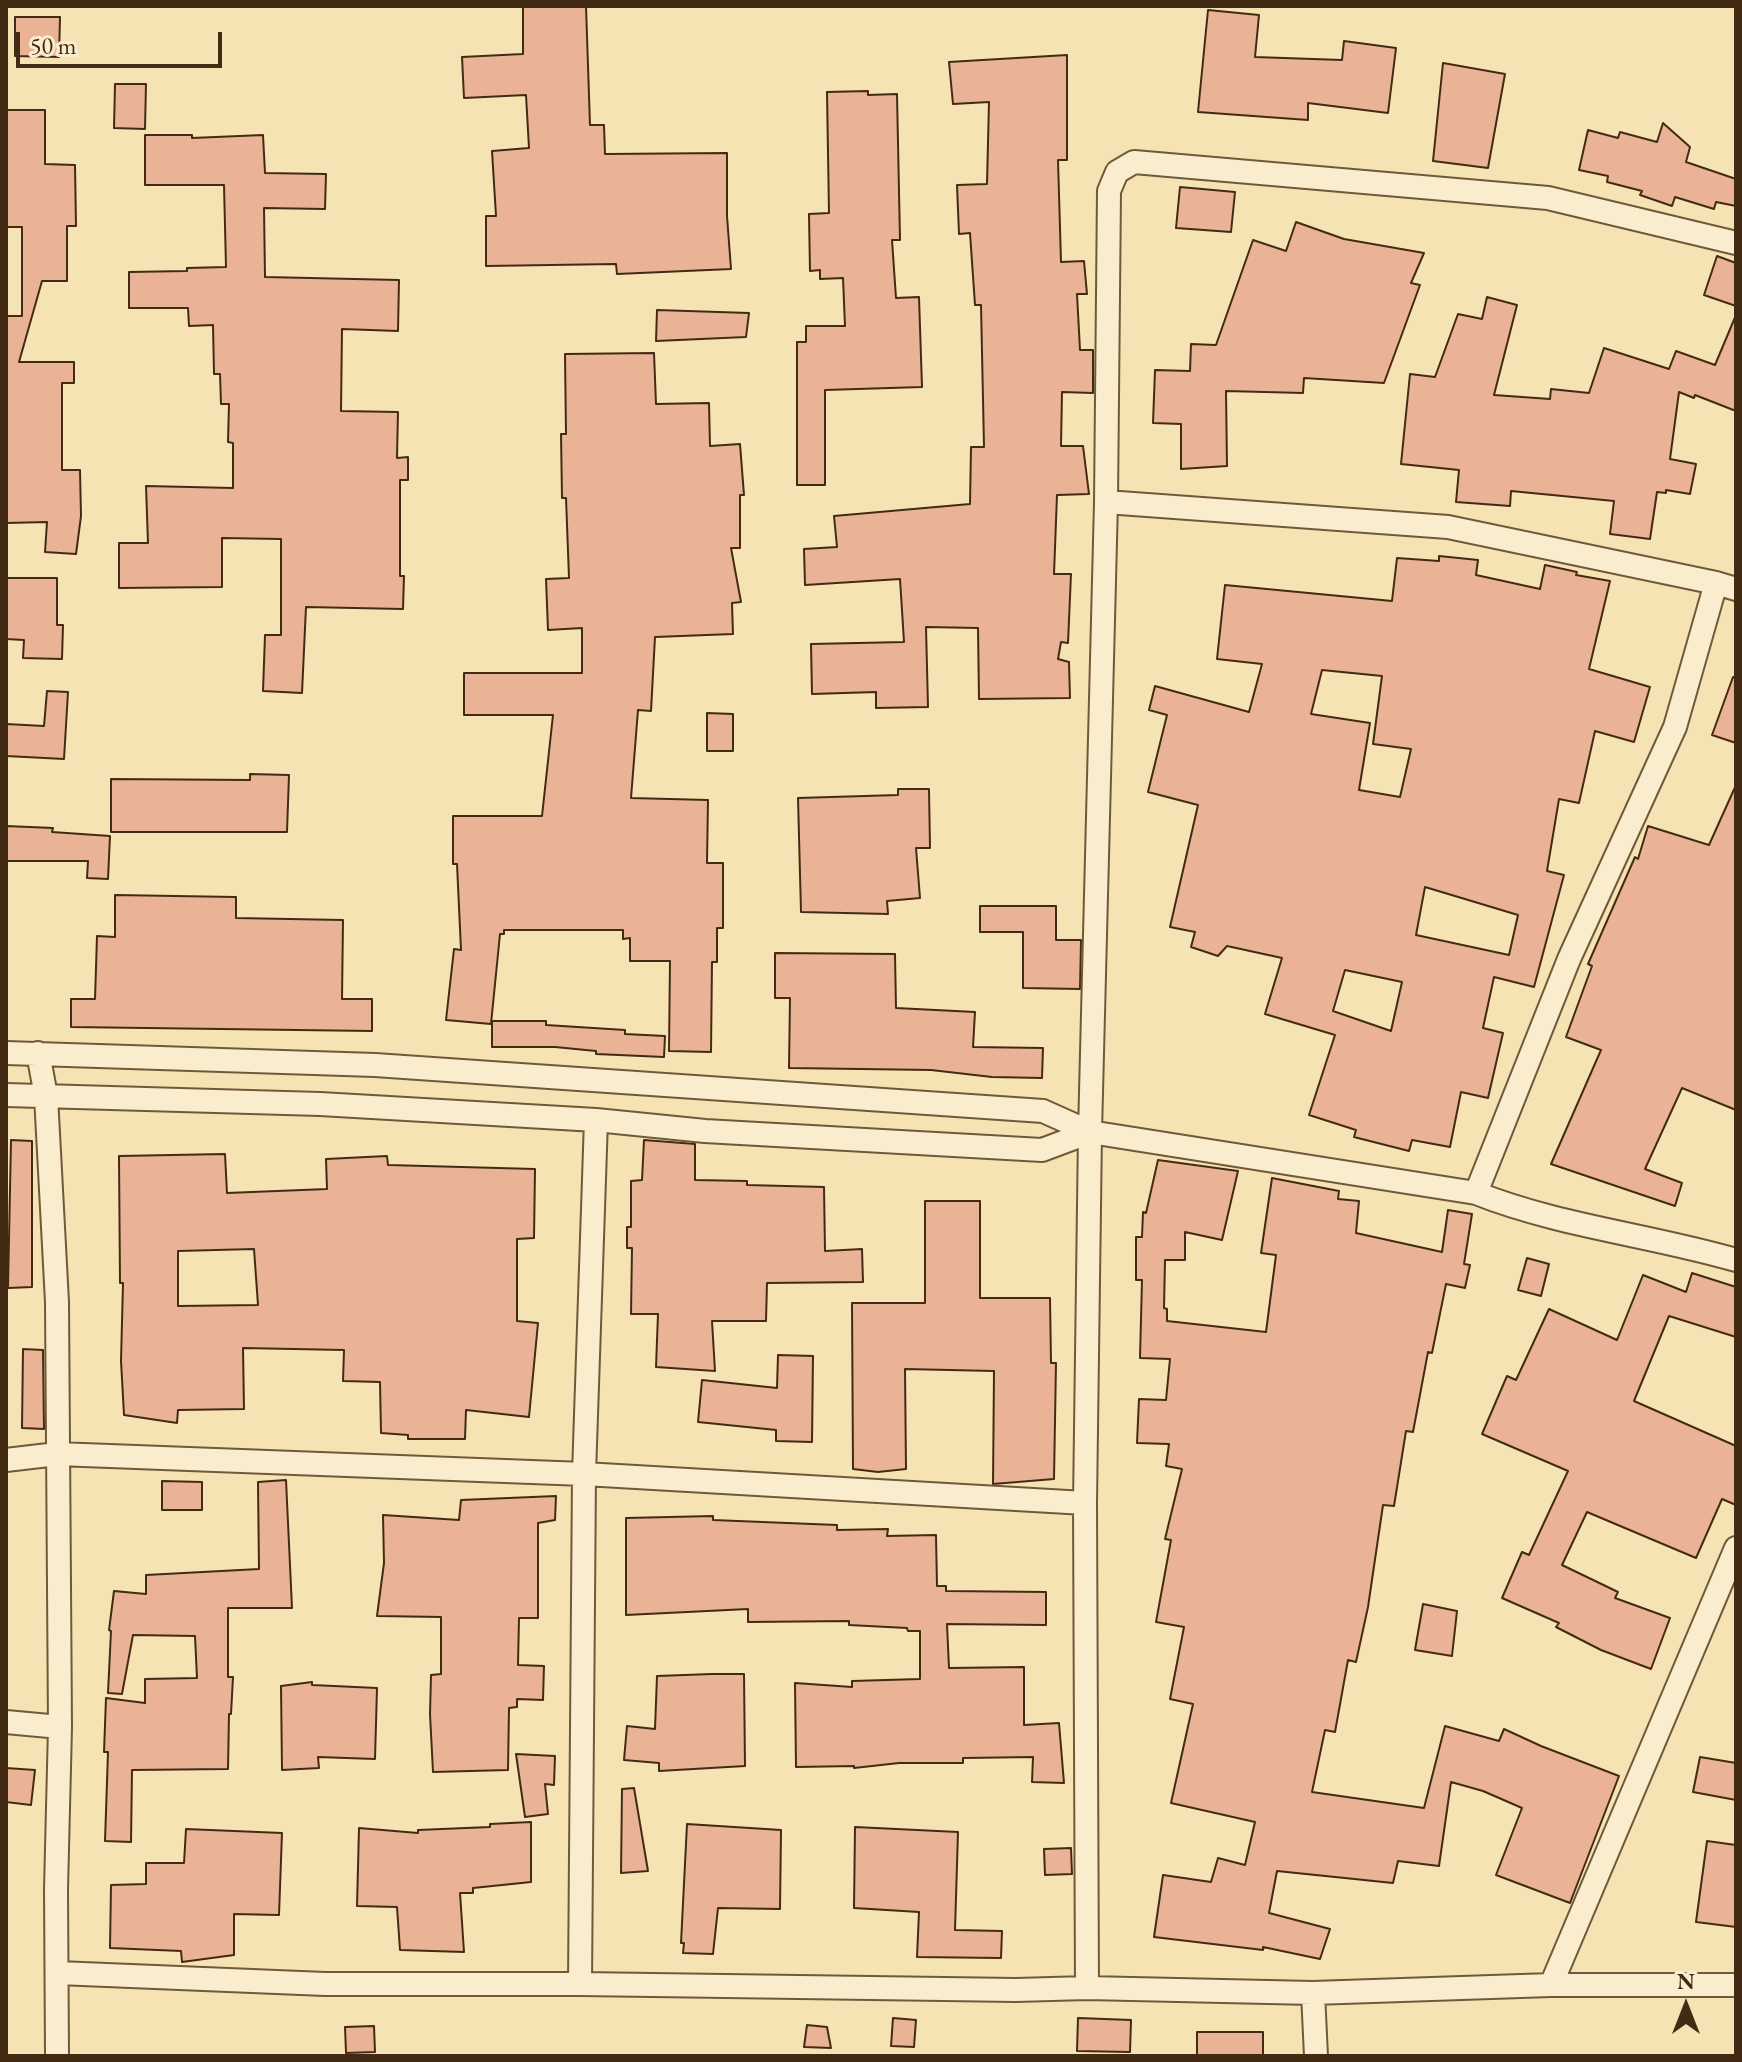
<!DOCTYPE html>
<style>
body{margin:0}
#map{position:relative;width:1742px;height:2062px;overflow:hidden;background:#f6e3b4;font-family:"EB Garamond",serif}
canvas{display:block}
.frame{position:absolute;inset:0;border:8px solid #432b13;pointer-events:none}
.north{position:absolute;left:1646px;top:1966px;width:80px;height:80px;-webkit-text-stroke:6px #f9edce;paint-order:stroke;rotate:0deg;font-size:22px;font-weight:700;line-height:32px;text-align:center;color:#432b13}
.north::after{content:'';display:block;margin:auto;width:28px;height:36px;background:#432b13;clip-path:polygon(50% 0,100% 100%,50% 72%,0 100%)}
.scale{position:absolute;left:16px;top:32px;width:206px;height:36px;box-sizing:border-box;border:4px solid #432b13;border-top:0;padding-left:10px;font-size:24px;line-height:28px;white-space:nowrap;color:#432b13;-webkit-text-stroke:6px #f9edce;paint-order:stroke}
</style>
<div id="map">
<canvas width="1742" height="2062"></canvas>
<div class="frame"></div>
<div class="north">N</div>
<div class="scale">50 m</div>
</div>
<script>
const ctx = document.querySelector('canvas').getContext('2d');
ctx.lineJoin = 'round';
function fillPath(path, color) { ctx.fillStyle = color; ctx.fill(path, 'evenodd'); }
function trace(path, color, width, dash) { ctx.strokeStyle = color; ctx.lineWidth = width; ctx.lineCap = dash ? 'butt' : 'round'; ctx.setLineDash(dash || []); ctx.stroke(path); }
const building = new Path2D(`
 M523 6H586L590 125H604L605 154 727 153V216L731 269 617 274 616 264 486 266V216H496L492 151 529 148 526 95 464 98 462 57 523 54Z
 M1208 10 1259 15 1255 57 1342 60 1344 41 1396 48 1388 113 1308 103V120L1198 112Z
 M15 17H60L59 57 15 56Z
 M1067 55V160H1058L1061 262 1084 261 1087 294H1077L1080 350H1093V393L1062 392 1061 446H1083L1089 494 1057 495 1054 574H1071L1068 643 1061 642 1058 659 1069 662 1070 698 979 699 978 628 926 627 928 707 876 708V692L812 694 811 644 904 642 900 579 805 585 804 549 837 547 834 516 970 504 971 447H984L981 305H975L970 233 959 234 957 185 987 184 989 102 953 104 949 62Z
 M1443 63 1505 74 1488 168 1433 161Z
 M115 84H146L145 129 114 128Z
 M868 91V95L897 94 900 240H892L896 298 919 297 922 387 825 390V485H797V342H806V326H845L843 278 820 279V270L810 271 809 214 829 213 827 92Z
 M6 110H45V164L75 165 76 226H67V281H42L19 362H74V383H62V470H80L81 516 76 554 45 552 47 522 6 523V316H22V227H6Z
 M1663 123 1690 147 1686 162 1736 179V206L1716 202 1714 209 1675 197 1672 206 1640 195 1642 191 1607 182 1608 176 1579 170 1588 130 1618 138 1620 132 1657 142Z
 M145 135H192V138L263 135 265 173 326 174 325 209 264 208 265 277 399 280 398 331 342 329 341 411 398 412 397 458 408 457V480H400V576H404L403 609 306 607 302 693 263 691 265 635H281V539L222 538V587L119 588V543H148L146 486 233 488V443L228 442 229 404H221L220 374H214L213 325 189 326 188 308H129V272L187 271V268L226 267 224 185H145Z
 M1180 187 1235 192 1231 232 1176 228Z
 M1296 222 1344 239 1424 253 1411 283 1420 285 1384 383 1304 378 1303 393 1226 391 1227 466 1181 469V424L1153 423 1155 370 1190 371 1191 344 1216 345 1253 240 1286 251Z
 M1717 256 1736 263V306L1704 295Z
 M1487 297 1517 305 1494 395 1550 399 1551 389 1589 393 1604 348 1669 369 1676 351 1715 365 1736 315V411L1695 395 1694 398 1679 392 1670 459 1696 464 1690 494 1666 490V493L1657 492 1650 539 1610 534 1614 501 1511 491 1510 506 1456 502 1459 470 1401 464 1410 374 1435 377 1458 314 1482 319Z
 M657 310 749 313 746 337 656 341Z
 M654 353 656 404 709 403 710 446 740 444 744 495H740V548H731L741 602 732 603 733 634 655 637 651 711 638 710 631 798 708 800 707 863H723V928H717V962H712L711 1052 669 1051 670 961H630V938L623 939V930H504V934H500L491 1024 446 1020 454 949 461 950 457 864H453V816H542L553 715H464V673H582V628L548 630 546 579 569 578 566 498H562L561 434H566L565 354Z
 M1439 556 1478 560 1476 575 1540 589 1545 565 1577 572 1576 575 1610 581 1589 669 1650 687 1634 742 1595 731 1579 803 1559 799 1547 871 1564 875 1534 987 1494 977 1483 1028 1503 1033 1488 1098 1461 1092 1450 1147 1412 1140 1409 1151 1354 1137 1356 1130 1309 1115 1335 1035 1265 1014 1282 958 1227 946 1218 956 1191 947 1195 932 1170 927 1198 805 1148 792 1167 715 1149 710 1155 686 1249 712 1262 664 1217 659 1225 585 1392 601 1397 558 1439 561ZM1322 670 1382 676 1373 744 1411 749 1400 797 1359 790 1370 723 1311 714ZM1425 887 1518 915 1509 955 1416 935ZM1345 970 1402 982 1391 1031 1333 1011Z
 M6 578H57V625H63L62 659 23 658 24 640 6 639Z
 M1733 677 1736 678V743L1712 735Z
 M47 691 68 692 64 759 6 756V724L44 726Z
 M707 713 733 714V751H707Z
 M250 774 289 775 287 832H111V779L250 780Z
 M1736 785V1110L1682 1088 1645 1169 1682 1183 1675 1206 1551 1164 1601 1050 1566 1037 1592 966 1588 964 1635 857 1638 859 1648 826 1709 845Z
 M898 789H929L930 848H916L920 898 887 901 888 914 801 912 798 798 898 795Z
 M6 826 53 828 52 832 110 836 108 879 87 878 88 861H6Z
 M115 895 236 897V918L343 920 342 999H372V1031L71 1027V999H95L97 936 115 937Z
 M980 906H1056V940H1081L1080 989 1023 988V932H980Z
 M775 953 895 954 896 1008 975 1012 973 1047 1043 1048 1042 1078 992 1077 931 1070 789 1068 790 998H775Z
 M492 1021H546V1025L625 1030V1034L665 1036 664 1057 596 1054V1051L555 1047H492Z
 M11 1140 32 1141V1287L8 1288Z
 M644 1140 695 1144V1180L747 1181V1185L824 1187 825 1251 862 1249 863 1282 767 1283 766 1321H712L715 1371 656 1367 658 1314H631L632 1248H627V1227H631V1181L642 1180Z
 M225 1154 227 1193 327 1189 326 1159 387 1156 388 1165 535 1169 534 1238 517 1239V1321L538 1323 529 1417 466 1410 465 1439H408V1435L381 1433 380 1382 343 1381 344 1350 243 1348 244 1409 178 1410 177 1423 124 1415 121 1361 123 1283H120L119 1156ZM254 1249 258 1305 178 1306V1251Z
 M1158 1160 1238 1171 1222 1240 1185 1232V1260H1165L1164 1308 1167 1309V1321L1266 1332 1276 1255 1261 1253 1272 1178 1339 1191 1338 1199 1359 1201 1356 1233 1442 1252 1448 1210 1472 1214 1464 1264 1470 1265 1465 1288 1446 1284 1432 1353 1428 1352 1413 1432 1406 1431 1394 1506 1383 1505 1368 1607 1356 1662 1348 1660 1335 1732 1325 1730 1312 1792 1424 1808 1445 1726 1499 1741 1504 1729 1541 1746 1619 1776 1570 1903 1496 1875 1522 1808 1483 1791 1451 1782 1439 1866 1398 1861 1393 1883 1277 1871 1269 1913 1330 1929 1320 1959 1263 1947V1950L1154 1937 1163 1875 1211 1882 1218 1858 1245 1865 1255 1822 1171 1803 1193 1704 1170 1699 1184 1627 1156 1622 1171 1540 1165 1539 1182 1469 1166 1466 1169 1444 1137 1443 1139 1399 1166 1400 1170 1359 1140 1358 1142 1280H1136V1237H1142L1143 1212 1146 1213Z
 M925 1201H980V1298H1050L1051 1363H1056L1054 1479 993 1484 994 1371 905 1369 906 1469 878 1472 853 1469 852 1303H925Z
 M1527 1258 1549 1264 1541 1296 1518 1290Z
 M1692 1273 1736 1287V1337L1669 1316 1634 1401 1736 1446V1505L1722 1499 1696 1558 1587 1512 1562 1565 1618 1592 1615 1598 1670 1618 1651 1669 1601 1650 1556 1627 1559 1623 1502 1598 1522 1552 1529 1555 1568 1471 1482 1434 1507 1376 1516 1380 1549 1309 1617 1340 1643 1275 1686 1292Z
 M23 1349 43 1350 44 1429 22 1428Z
 M778 1355 813 1356 812 1442 776 1441V1430L698 1422 702 1380 777 1388Z
 M286 1480 292 1608H228V1677H233L231 1714H229L228 1769 132 1770 131 1842 105 1841 108 1752H104L106 1698 145 1703V1679L197 1678 195 1636 133 1635 122 1694 108 1693 111 1631 109 1630 114 1591 146 1594V1575L259 1569 258 1482Z
 M162 1481 202 1482V1510H162Z
 M556 1496 555 1520 538 1523V1618H519L518 1665 544 1666 543 1700 517 1699V1707L509 1708 508 1770 433 1772 430 1714 431 1675 441 1674V1617L377 1616 384 1563 383 1515 459 1520 461 1500Z
 M713 1516V1520L837 1525V1530L888 1529 887 1536 936 1535 937 1586H946V1591L1046 1592V1625L947 1624 949 1668 1024 1667V1725L1059 1723 1064 1783 1032 1782 1033 1757 963 1758V1763H899L854 1768V1766L796 1767 795 1683 852 1687V1681L920 1679V1631H908L907 1628 849 1625V1621L748 1622V1609L626 1615V1518Z
 M1423 1604 1457 1611 1452 1656 1415 1650Z
 M712 1674H744L745 1766 659 1771V1763L624 1760 627 1726 655 1729 657 1676Z
 M312 1682V1685L377 1688 375 1759 318 1757 319 1768 282 1770 281 1686Z
 M516 1754 555 1756 554 1785 545 1784 548 1814 525 1817Z
 M1700 1757 1736 1763V1800L1693 1792Z
 M6 1768 35 1770 31 1805 6 1802Z
 M634 1788 648 1871 621 1873 622 1789Z
 M531 1822V1882L473 1888V1893H460L464 1952 400 1950 397 1907 357 1906 359 1828 418 1833V1830L490 1827V1824Z
 M687 1824 781 1830 780 1909 718 1908 713 1954 683 1953 684 1943H681Z
 M855 1827 958 1832 955 1930 1002 1931 1001 1958 917 1957 919 1912 854 1908Z
 M186 1829 282 1833 279 1915 234 1914V1955L182 1962 181 1951 110 1948 111 1885 146 1884V1863H184Z
 M1707 1841 1736 1845V1927L1696 1922Z
 M1071 1848 1072 1874 1045 1875 1044 1849Z
 M893 2018 916 2020 914 2047 891 2046Z
 M1078 2018 1131 2020 1130 2052 1077 2051Z
 M807 2025 827 2027 831 2048 804 2047Z
 M374 2026 375 2052 346 2053 345 2027Z
 M1197 2032H1263V2056H1197Z`);
const street = new Path2D(`
 M1106 502 1448 527 1716 583 1736 589
 M6 1053 375 1065 1043 1111 1090 1132 1476 1193C1559 1226 1650 1235 1736 1260
 M38 1053 46 1096 57 1302 60 1727 56 1889 57 2056
 M6 1095 320 1104 596 1120 705 1131 1042 1150 1090 1132
 M1476 1193 1569 959 1675 727 1716 583
 M6 1460 57 1454 584 1474 1085 1503
 M6 1722 60 1727
 M58 1973 325 1984H580L1016 1990 1087 1988 1313 1993 1551 1985H1736
 M580 1984 584 1474 596 1120
 M1551 1985 1736 1548
 M1087 1988 1085 1503 1090 1132 1106 502 1109 191 1117 172 1134 162 1548 198 1736 243
 M1313 1993 1316 2056`);
fillPath(building, '#ebb396');
trace(building, '#432b13', 2);
trace(street, '#70593b', 26);
trace(street, '#f9edce', 22);
</script>
